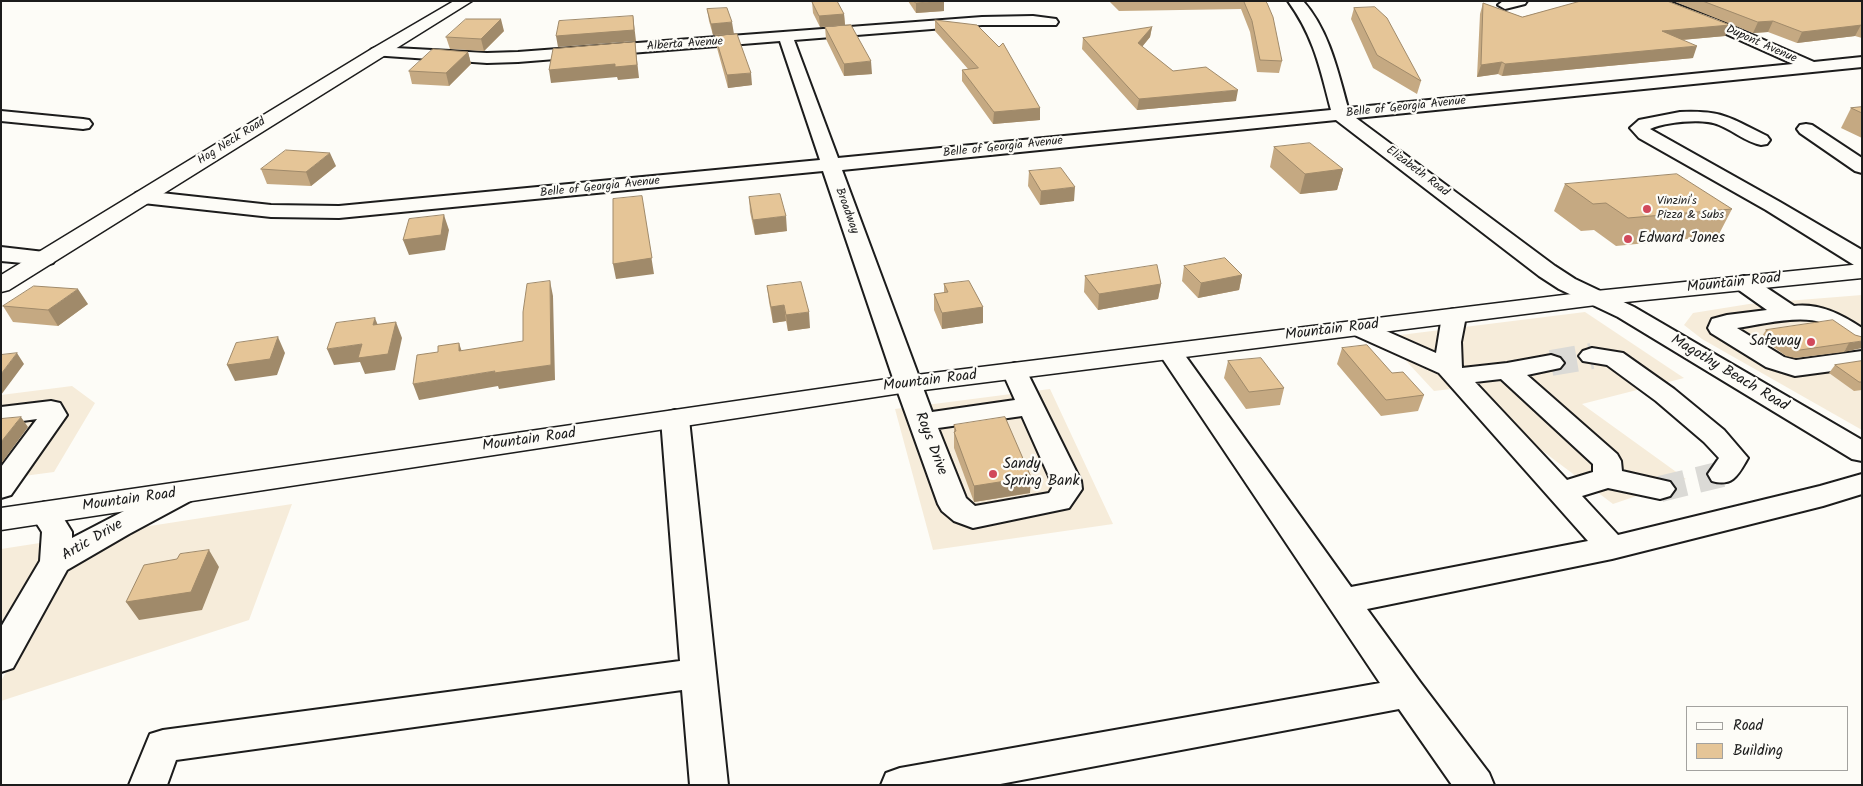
<!DOCTYPE html>
<style>
body{margin:0}
#map{position:relative;width:1863px;height:786px;overflow:hidden;background:#fdfcf7;font-family:Kalam,sans-serif}
canvas{display:block}
.frame{position:absolute;inset:0;border:2px solid #1c1c1c;pointer-events:none}
.legend{position:absolute;left:1686px;top:706px;width:162px;height:65px;box-sizing:border-box;background:#fdfcf7;border:1px solid #a3a29f;margin:0;padding:6px 9px;list-style:none;font-size:15px;color:#1c1c1c}
.legend li{display:flex;align-items:center;gap:10px;height:25px}
.legend b{width:25px;border:1px solid #a3a29f}
</style>
<div id="map">
<canvas width="1863" height="786"></canvas>
<div class="frame"></div>
<ul class="legend">
<li><b style="height:6px;background:#fdfcf7"></b>Road</li>
<li><b style="height:14px;background:#e5c597"></b>Building</li>
</ul>
</div>
<script>
const ctx = document.querySelector('canvas').getContext('2d');
ctx.lineJoin = 'round';
function fillPath(path, color) { ctx.fillStyle = color; ctx.fill(path, 'evenodd'); }
function trace(path, color, width, dash) { ctx.strokeStyle = color; ctx.lineWidth = width; ctx.lineCap = dash ? 'butt' : 'round'; ctx.setLineDash(dash || []); ctx.stroke(path); }
function label(font, color, halo, rows, align = 'center') {
  ctx.font = font + ' Kalam,sans-serif'; ctx.lineWidth = 4.5; ctx.setLineDash([]); ctx.textBaseline = 'middle'; ctx.strokeStyle = halo; ctx.fillStyle = color; for (const [text, x, y, turn = 0] of rows) {
    ctx.save(); ctx.translate(x, y); ctx.rotate((+turn || 0) * Math.PI / 180); ctx.textAlign = isNaN(turn) ? turn : align; if (halo) ctx.strokeText(text, 0, 0); ctx.fillText(text, 0, 0); ctx.restore();
  }
}
const built = new Path2D(`
 M1862 295V430L1702 339 1684 325 1693 313 1749 304Z
 M1585 312 1684 378 1582 404 1686 479 1613 504 1459 388 1434 391 1384 337Z
 M72 386 95 403 54 472 1 479V395Z
 M1050 389 1113 524 933 550 895 409Z
 M292 504 249 620 1 701V681L33 626 1 630V549Z`);
const minorTunnel = new Path2D(`
 M1551 363 1592 356
 M1660 489 1722 474`);
const minor = new Path2D(`
 M1288 1H1303C1329 30 1338 72 1348 108L1793 64 1706 25 1648 4 1646 1H1667L1716 19 1814 62 1862 57V67L1356 118 1555 266 1575 279 1634 307 1862 440V461L1852 459 1618 317 1559 289 1539 276 1336 120 842 170 932 412 1015 400 1002 371 1006 366 1015 363 1024 366 1081 481 1082 489 1069 508 973 528 954 521 942 511 938 504 895 384 823 171 339 218 271 217 143 203 136 201 133 197 136 193 143 191 271 205 339 206 820 160 780 41 518 62 487 63 372 55 369 52 372 49 377 47 487 53 518 52 982 17 1033 16 1056 19 1058 22 1056 25H982L794 40 838 158 1331 110C1320 68 1314 37 1288 1ZM1022 416 1051 481 1052 488 1049 493 975 506 966 498 938 428Z
 M1503 1H1527L1525 4 1505 9 1498 5Z
 M1 111 83 119 89 120 92 124 89 128 83 129 1 121Z
 M1680 112C1723 110 1730 118 1767 136L1770 140 1767 144 1761 145C1746 142 1734 131 1719 125 1703 118 1666 122 1650 129L1780 202 1862 250V267L1854 265 1766 210 1639 138 1630 128 1639 120Z
 M1806 124 1812 125 1862 158V173L1855 171 1800 133 1797 129 1800 125Z
 M1 247 53 253 56 258 53 263 45 265 1 261Z
 M1744 276 1752 278 1794 306C1819 303 1841 314 1862 328V346C1846 342 1836 330 1822 323 1801 314 1759 325 1737 328L1784 357 1796 360 1862 351V367L1795 376 1766 367 1711 333 1708 328 1712 319 1727 315 1767 310 1736 288 1733 283 1736 278Z
 M1454 309 1462 311 1466 316 1461 342 1462 368 1507 363 1551 355 1560 358 1564 363 1560 368 1527 375 1617 454 1621 461 1622 471 1670 482 1675 489 1670 496 1660 499 1608 488 1582 496 1618 535 1820 486 1862 474V494L1823 506 1612 559 1367 609 1420 682 1489 773 1494 785H1452L1399 709 995 785H881L886 773 900 768 1380 683 1158 352 1161 347 1170 345 1179 347 1351 587 1588 541 1439 373 1350 333 1347 328 1350 323 1359 321 1368 323 1436 353 1442 316 1446 311ZM1501 379 1593 464V472L1567 480 1475 382Z
 M1592 348 1623 353 1674 389 1724 430 1748 458C1738 475 1733 487 1712 481L1708 474 1719 458 1704 442 1656 401 1607 365 1583 361 1579 356 1583 351Z
 M51 401 60 403 67 415 11 495 1 498V467L37 419 1 424V407Z
 M675 410 685 413 689 419 728 785H690L682 690 176 760 167 785H129L150 734 163 730 680 661 661 419 665 413Z
 M184 482 194 485 199 492 194 499 129 534 67 570 13 668 1 672V627L40 561 42 532 30 513 34 506 45 502 56 506 72 532V538L174 485Z`);
const major = new Path2D(`
 M454 1H472L9 290 1 292V275L370 50Z
 M1862 264V278L1596 305 908 392 1 530V508L908 376 1596 291Z`);
const wall = new Path2D(`
 M908 1H944V11L916 13Z
 M1109 1H1265L1282 61 1279 73 1257 72 1250 32 1241 9 1119 11Z
 M1578 1H1667L1730 25 1725 36 1682 40 1693 58 1502 76 1498 74 1477 77 1480 14 1483 3 1522 17 1580 2Z
 M1673 1H1862V38L1855 36 1797 43 1768 32 1753 33Z
 M812 2 844 14 845 25 820 27 813 13Z
 M1354 8 1421 81 1417 94 1373 68 1351 19Z
 M707 9 734 34 713 35 709 21Z
 M935 20 999 47 1040 108V120L993 124 962 81V70L968 69 935 31Z
 M825 27 872 74 844 76 826 39Z
 M1152 27 1150 37 1142 47 1173 71 1236 101 1137 110 1082 49 1083 38Z
 M504 31 484 51 450 49 446 37Z
 M715 36 752 85 728 88 717 48Z
 M468 52 471 64 449 86 412 84 409 71Z
 M1862 107V138L1841 128 1851 108Z
 M1274 147 1343 169 1337 190 1300 194 1270 167Z
 M336 166 311 186 267 184 261 169Z
 M1029 171 1074 201 1040 205 1028 186Z
 M1565 184 1732 209 1718 236 1616 246 1594 230 1581 231 1554 211Z
 M749 197 787 231 755 235 750 212Z
 M1184 266 1242 275 1239 290 1198 298 1182 281Z
 M1085 276 1161 284 1158 299 1098 310 1084 292Z
 M944 284 983 307V323L942 329 934 310V294L944 293Z
 M767 286 810 328 788 331 786 321 773 323 769 302Z
 M88 304 58 326 13 322 3 306Z
 M1766 330 1855 335 1844 352 1795 358 1786 356 1761 338Z
 M1342 348 1392 373 1424 395 1418 411 1381 416 1337 364Z
 M1228 361 1284 388 1280 405 1246 409 1224 378Z
 M1862 361V390L1854 391 1829 373 1835 365Z
 M954 425 1030 493 974 502 954 448Z`);
const shadedWall = new Path2D(`
 M944 1V11L916 13V3Z
 M844 14 845 25 820 27 819 16Z
 M633 16 636 41 558 47 556 36Z
 M501 19 504 31 484 51 481 39Z
 M1773 21 1768 32 1753 33 1758 22Z
 M732 22 734 34 713 35 711 24Z
 M1730 25 1725 36 1658 42 1662 31Z
 M1861 25 1855 36 1797 43 1802 32Z
 M1152 27 1150 37 1136 54 1138 43Z
 M635 42 639 78 618 80 617 77 551 83 549 70Z
 M1697 46 1693 58 1502 76 1505 64Z
 M468 52 471 64 449 86 446 73Z
 M871 61 872 74 844 76V64Z
 M1502 62 1498 74 1477 77 1481 65Z
 M751 73 752 85 728 88 727 75Z
 M1238 90 1236 101 1137 110 1139 99Z
 M1040 108V120L993 124 994 112Z
 M330 153 336 166 311 186 306 172Z
 M1343 169 1337 190 1300 194 1305 174Z
 M1075 187 1074 201 1040 205 1041 191Z
 M644 211 654 274 616 279 613 264Z
 M444 215 449 230 445 250 409 255 403 240Z
 M786 216 787 231 755 235 753 220Z
 M1242 275 1239 290 1198 298 1201 283Z
 M550 281 553 296 555 380 499 389 498 386 419 400 413 384 495 371 551 365Z
 M1161 284 1158 299 1098 310 1099 294Z
 M78 289 88 304 58 326 48 310Z
 M784 305 786 321 773 323 771 307Z
 M983 307V323L942 329V313Z
 M809 312 810 328 788 331 786 315Z
 M375 318 381 333 373 325Z
 M396 322 402 338 395 370 365 374 360 362 334 365 327 349 362 344Z
 M278 337 285 353 277 375 235 381 227 365Z
 M1862 341V348L1844 352 1849 343Z
 M459 343 464 358 459 351Z
 M17 353 24 364 1 395V374Z
 M21 417 28 427 1 464V442Z
 M1031 477 1030 493 974 502V486Z
 M209 550 219 567 202 610 139 620 126 602Z`);
const building = new Path2D(`
 M837 1 844 14 819 16 812 2Z
 M914 1H942L916 3Z
 M1244 1H1265L1267 3 1273 17 1282 61 1260 60 1252 21Z
 M1581 1H1667L1730 25 1662 31 1697 46 1505 64 1502 62 1481 65 1483 3 1522 17Z
 M1703 1H1862V25L1802 32 1773 21 1758 22Z
 M1375 7 1387 18 1421 81 1377 55 1354 8Z
 M727 8 732 22 711 24 707 9Z
 M633 16 634 30 556 36 559 21Z
 M466 19H501L481 39 446 37Z
 M935 20 977 25 999 47 1003 43 1040 108 994 112 962 70 978 68Z
 M851 25 871 61 844 64 825 27Z
 M1152 27 1138 43 1173 71 1206 67 1238 90 1139 99 1083 38Z
 M737 34 751 73 727 75 715 36Z
 M635 42 637 65 615 67V64L549 70 553 49Z
 M433 49 468 52 446 73 409 71Z
 M1862 107V113L1851 108Z
 M1310 143 1343 169 1305 174 1274 147Z
 M286 150 330 153 306 172 261 169Z
 M1061 168 1075 187 1041 191 1029 171Z
 M1677 174 1732 209 1628 218 1606 203 1593 204 1565 184Z
 M780 194 786 216 753 220 749 197Z
 M642 196 652 258 613 264V199Z
 M444 215 441 235 403 240 409 219Z
 M1225 258 1242 275 1201 283 1184 266Z
 M1157 265 1161 284 1099 294 1085 276Z
 M550 281 551 365 494 373 495 371 413 384 417 355 438 352V346L459 343V351L523 341V312L527 284Z
 M969 281 983 307 942 313 934 294 948 292 944 284Z
 M801 282 809 312 786 315 784 305 771 307 767 286Z
 M34 286 78 289 48 310 3 306Z
 M375 318 373 325 396 322 388 354 358 358 362 344 327 349 336 323Z
 M1833 320 1855 335 1862 337V341L1800 350 1791 347 1766 330Z
 M278 337 270 359 227 365 236 343Z
 M1367 345 1392 373 1403 372 1424 395 1386 400 1342 348Z
 M17 353 1 374V355Z
 M1261 358 1284 388 1249 392 1228 361Z
 M1862 361V382H1859L1835 365Z
 M21 417 1 442V419Z
 M1005 417 1031 477 974 486 954 432 956 431 954 425Z
 M209 550 191 592 126 602 144 565 177 559 180 554Z`);
const markers = [
 [1647,209,5,"#d1495b"],
 [1628,239,5,"#d1495b"],
 [1811,342,5,"#d1495b"],
 [993,474,5,"#d1495b"]
];
const farStreetnames = [
 ["Alberta Avenue",685,45,-4],
 ["Dupont Avenue",1761,45,24],
 ["Belle of Georgia Avenue",1406,108,-6],
 ["Hog Neck Road",232,142,-32],
 ["Belle of Georgia Avenue",1003,148,-6],
 ["Elizabeth Road",1417,172,37],
 ["Belle of Georgia Avenue",600,188,-6],
 ["Broadway",846,211,70]
];
const farPoinames = [
 ["Vinzini's",1657,202],
 ["Pizza & Subs",1657,216]
];
const poiNames = [
 ["Edward Jones",1638,239],
 ["Safeway",1801,342,"right"],
 ["Sandy",1003,465],
 ["Spring Bank",1003,482]
];
const streetNames = [
 ["Mountain Road",1734,284,-6],
 ["Mountain Road",1332,331,-7],
 ["Magothy Beach Road",1729,374,31],
 ["Mountain Road",930,382,-7],
 ["Mountain Road",529,441,-8],
 ["Roys Drive",930,444,69],
 ["Mountain Road",129,501,-8],
 ["Artic Drive",93,541,-30]
];
fillPath(built, '#f6ecda');
trace(minorTunnel, '#dbdad6', 26, [26, 13]);
trace(minor, '#1c1c1c', 4);
trace(major, '#1c1c1c', 3);
fillPath(minor, '#fdfcf7');
fillPath(major, '#fdfcf7');
fillPath(wall, '#c5a982');
fillPath(shadedWall, '#a08a6a');
fillPath(building, '#e5c597');
trace(building, '#a08a6a', 1);
for (const [x, y, r, color] of markers) { const dot = new Path2D(); dot.arc(x, y, r, 0, 2 * Math.PI); ctx.fillStyle = color; ctx.fill(dot); trace(dot, '#fdfcf7', 2); }
label('12px', '#1c1c1c', '#fdfcf7', farStreetnames);
label('12px', '#1c1c1c', '#fdfcf7', farPoinames, 'left');
label('15px', '#1c1c1c', '#fdfcf7', poiNames, 'left');
label('15px', '#1c1c1c', '#fdfcf7', streetNames);
</script>
